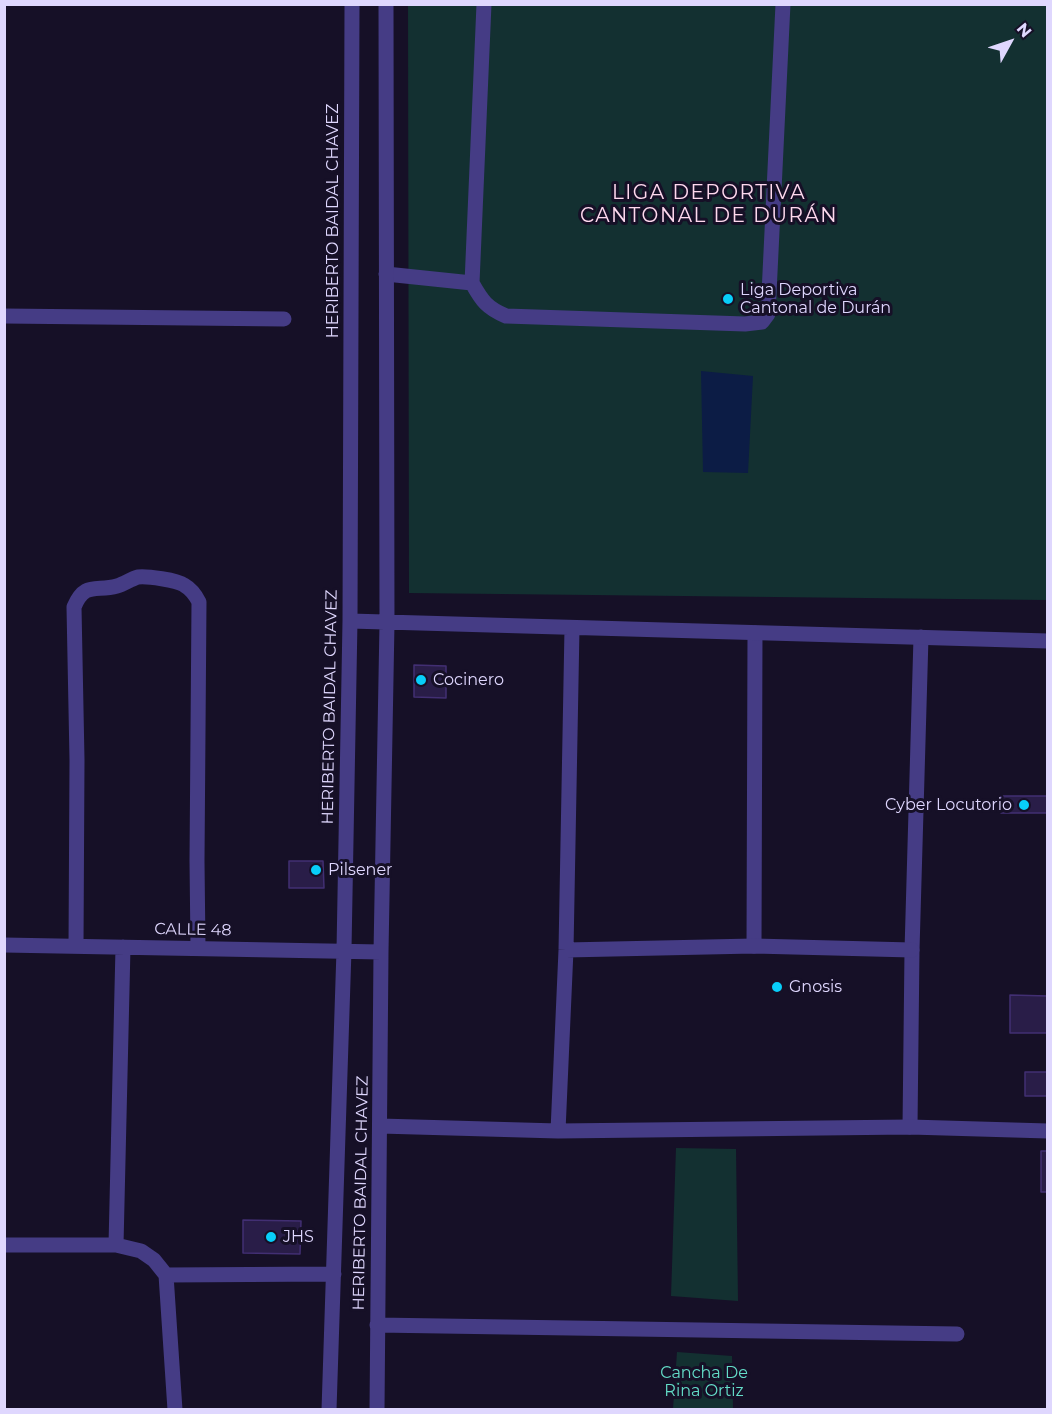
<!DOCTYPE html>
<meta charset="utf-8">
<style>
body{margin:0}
#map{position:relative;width:1052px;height:1414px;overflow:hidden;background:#161027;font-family:Montserrat,sans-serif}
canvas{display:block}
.frame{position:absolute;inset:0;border:6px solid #dfd7fe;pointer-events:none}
.north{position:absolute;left:980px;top:12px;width:60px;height:60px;-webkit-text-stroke:4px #161027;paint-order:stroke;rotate:50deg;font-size:16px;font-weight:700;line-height:24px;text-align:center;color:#dfd7fe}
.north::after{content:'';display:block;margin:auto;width:21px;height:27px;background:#dfd7fe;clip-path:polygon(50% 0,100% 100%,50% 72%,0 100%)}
</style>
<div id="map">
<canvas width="1052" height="1414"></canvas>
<div class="frame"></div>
<div class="north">N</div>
</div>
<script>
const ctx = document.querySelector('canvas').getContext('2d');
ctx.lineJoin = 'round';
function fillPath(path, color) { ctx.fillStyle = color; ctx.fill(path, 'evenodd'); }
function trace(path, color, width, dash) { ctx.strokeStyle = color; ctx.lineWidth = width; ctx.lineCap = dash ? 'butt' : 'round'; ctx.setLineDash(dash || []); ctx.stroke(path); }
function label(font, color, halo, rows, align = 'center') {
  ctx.font = font + ' Montserrat,sans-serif'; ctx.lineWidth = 6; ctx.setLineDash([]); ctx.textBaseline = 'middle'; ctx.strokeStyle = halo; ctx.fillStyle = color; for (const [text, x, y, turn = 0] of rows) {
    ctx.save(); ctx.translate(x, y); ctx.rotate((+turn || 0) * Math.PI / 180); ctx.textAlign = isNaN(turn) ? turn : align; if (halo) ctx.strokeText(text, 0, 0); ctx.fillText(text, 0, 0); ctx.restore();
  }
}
const green = new Path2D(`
 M408 5H1047V600L409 593Z
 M676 1148 736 1149 738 1301 671 1296Z
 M677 1352 732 1356 733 1409H673Z`);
const water = new Path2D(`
 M701 371 753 376 748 473 703 472Z`);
const building = new Path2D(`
 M414 665 446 666V698L414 697Z
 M1001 796H1048V813H1001Z
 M289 861H323L324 888H289Z
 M1010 995 1048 996V1033H1010Z
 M1025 1072H1048V1096H1025Z
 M1041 1151H1048V1192H1041Z
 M243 1220 301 1221 300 1254 243 1253Z`);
const service = new Path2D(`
 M484 4 472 283C482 301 487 308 506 316L745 324 762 322 768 314 783 4
 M386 274 472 283
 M4 316 284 319
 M754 946 755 633
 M910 1127 912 950 921 637`);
const minor = new Path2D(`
 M350 621 1048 641
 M4 945 381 952
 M76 946 77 760 74 607C85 581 96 592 117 586 124 584 131 579 138 577 147 576 177 580 184 585 191 589 196 596 199 602L197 861 198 948
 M566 950 754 946 912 950
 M380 1126 558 1131 910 1127 1048 1131
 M558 1131 566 950 572 628
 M4 1245H116L141 1251 154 1260 166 1275 175 1410
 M116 1245 123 947
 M166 1275 334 1274
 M377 1325 957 1334
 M329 1410 344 950 350 621 352 4
 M377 1410 381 952 387 623 386 4`);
const markers = [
 [728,299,6,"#08cef9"],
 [421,680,6,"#08cef9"],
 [1024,805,6,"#08cef9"],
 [316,870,6,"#08cef9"],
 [777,987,6,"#08cef9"],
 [271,1237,6,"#08cef9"]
];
const streetNames = [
 ["HERIBERTO BAIDAL CHAVEZ",333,221,-90],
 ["HERIBERTO BAIDAL CHAVEZ",330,707,-89],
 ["CALLE 48",193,930,1],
 ["HERIBERTO BAIDAL CHAVEZ",361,1193,-89]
];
const poiNames = [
 ["Liga Deportiva",740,290],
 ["Cantonal de Durán",740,308],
 ["Cocinero",433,680],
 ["Cyber Locutorio",1012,805,"right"],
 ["Pilsener",328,870],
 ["Gnosis",789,987],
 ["JHS",283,1237]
];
const parkNames = [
 ["Cancha De",704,1373],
 ["Rina Ortiz",704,1391]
];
const quarterNames = [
 ["LIGA DEPORTIVA",709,193],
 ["CANTONAL DE DURÁN",709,216]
];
fillPath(green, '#133031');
fillPath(water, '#0c1c45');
fillPath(building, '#291d48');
trace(building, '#422f73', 1.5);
trace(service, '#453c85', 15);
trace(minor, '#453c85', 15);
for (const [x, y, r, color] of markers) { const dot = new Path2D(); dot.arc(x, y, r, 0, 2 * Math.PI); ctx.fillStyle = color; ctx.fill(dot); trace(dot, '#161027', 2); }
label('16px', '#dfd7fe', '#161027', streetNames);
label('16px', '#dfd7fe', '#161027', poiNames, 'left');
label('16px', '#64dec9', '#161027', parkNames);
ctx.letterSpacing = '1.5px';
label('20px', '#fed9ee', '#161027', quarterNames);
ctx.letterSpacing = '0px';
</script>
